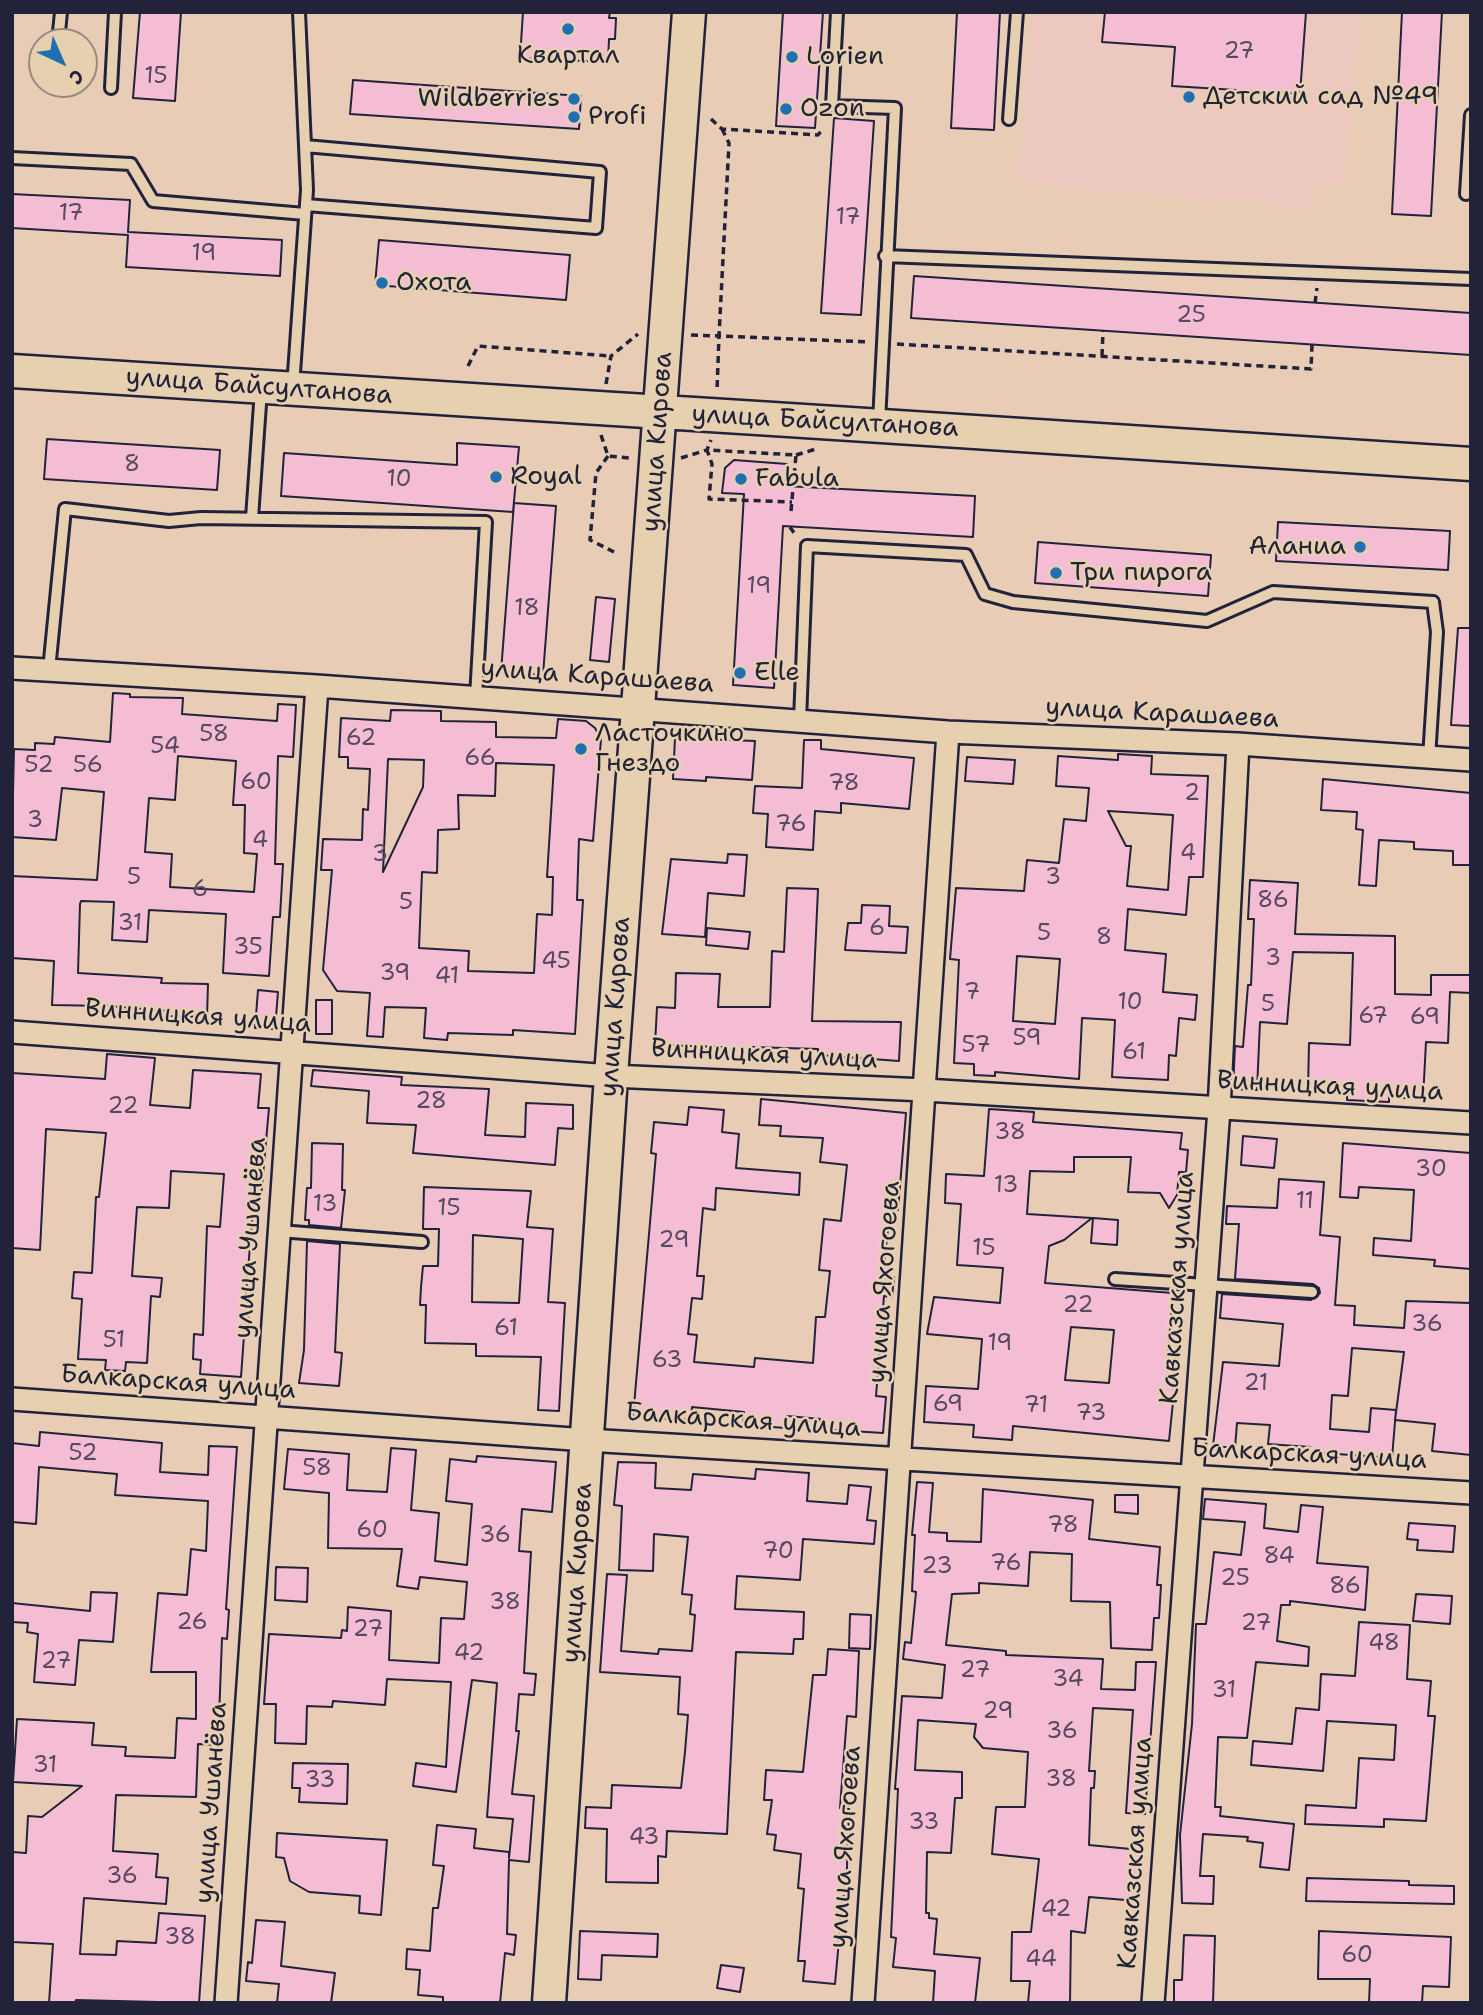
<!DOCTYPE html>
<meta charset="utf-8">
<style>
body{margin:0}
#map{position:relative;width:1483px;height:2015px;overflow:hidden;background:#e9ccb6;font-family:"Shantell Sans",sans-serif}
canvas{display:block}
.frame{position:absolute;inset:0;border:14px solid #22223b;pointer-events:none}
.north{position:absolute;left:28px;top:28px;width:70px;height:70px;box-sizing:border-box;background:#e6d0af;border:2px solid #988a81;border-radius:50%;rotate:136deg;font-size:19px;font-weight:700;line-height:28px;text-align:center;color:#22223b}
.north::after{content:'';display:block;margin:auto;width:24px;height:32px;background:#1f6fb2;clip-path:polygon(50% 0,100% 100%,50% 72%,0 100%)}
</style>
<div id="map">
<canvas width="1483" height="2015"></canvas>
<div class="frame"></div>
<div class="north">С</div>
</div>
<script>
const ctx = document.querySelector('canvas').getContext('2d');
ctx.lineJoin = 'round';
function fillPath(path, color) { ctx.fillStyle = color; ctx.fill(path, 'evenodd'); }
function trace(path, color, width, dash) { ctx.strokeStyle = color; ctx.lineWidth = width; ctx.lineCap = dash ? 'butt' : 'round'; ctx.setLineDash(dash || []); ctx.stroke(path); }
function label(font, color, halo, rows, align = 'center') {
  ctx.font = font + ' "Shantell Sans",sans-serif'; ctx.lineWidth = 5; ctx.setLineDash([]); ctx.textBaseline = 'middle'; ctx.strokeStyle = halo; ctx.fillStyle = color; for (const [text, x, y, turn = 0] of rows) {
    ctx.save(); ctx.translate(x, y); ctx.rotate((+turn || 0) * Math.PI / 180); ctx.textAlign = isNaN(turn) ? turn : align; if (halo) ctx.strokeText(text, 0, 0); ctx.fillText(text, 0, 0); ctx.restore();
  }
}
const built = new Path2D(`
 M1034 12H1361L1344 184 1317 181 1314 207 1017 184Z`);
const building = new Path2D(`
 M140 12H181L175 101 133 98Z
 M523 12H610L609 18H616L615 39H609L608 62 520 58Z
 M783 12H823L815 128 776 126Z
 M957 12H1000L994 130 951 128Z
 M1105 12H1306L1300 94 1172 86 1175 47 1102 42Z
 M1402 12H1442L1431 216 1392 214Z
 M353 80 581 96 579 129 350 114Z
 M834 118 874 121 861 315 821 313Z
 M12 194 130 200 128 232 282 240 280 276 126 267 128 235 12 228Z
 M379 240 570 255 566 300 375 285Z
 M914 276 1471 313V355L911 318Z
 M47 439 220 450 217 490 44 479Z
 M457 443 519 447 513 512 281 496 284 453 457 465Z
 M734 460 787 464 785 486 975 496 973 537 783 526 774 688 733 685 744 494 722 493 725 468Z
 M514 503 556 506 543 675 501 672Z
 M1278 522 1450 531 1448 570 1276 561Z
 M1038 542 1211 555 1208 596 1035 583Z
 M596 597 615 599 609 662 590 660Z
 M1458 628H1471V726L1451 725Z
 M113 693 130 694V697L183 698 182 714 277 721 278 704 296 705 293 757 278 756 275 864H283L280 917H273L269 976 223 973 226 914 149 910 147 942 112 940 114 902 81 901 80 904 78 973 162 978 161 983 208 984 207 1017 167 1016V1011L107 1006 52 1005 54 961 12 958V876L97 880 104 792 62 788 56 840 12 837 14 749 35 750V743L54 744 55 737 110 742ZM178 756 236 761 233 805H245L244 853 257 854 254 892 170 887 172 854 145 852 149 798 175 800Z
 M391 710 441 711V721L496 722V737L556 738 558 719 586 721 595 728 601 739 593 841 579 839 577 900H583L575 1034 513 1030V1035L448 1033 447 1040 424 1038 426 1008 385 1007 383 1037 367 1036 370 993 337 991 323 970 332 870H321L323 839 362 840 363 809 368 810 370 769 348 768V757H339L341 718 390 721ZM388 759 424 760 423 787 383 872ZM496 763 554 765 547 877H553L552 915 537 914 534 973 468 971 469 951 419 948 422 872 437 873 438 830 459 829 458 795 495 796Z
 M675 738 755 741 752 780 706 777V781L673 779Z
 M804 740H821V749L914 758 909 809 841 803V813L815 811 813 850 766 847 768 814 753 813 755 786 802 788Z
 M1118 754 1152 756 1151 774 1208 776 1203 877H1189L1186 915 1128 909 1125 950 1166 954 1163 992 1197 995 1195 1020 1179 1018 1176 1056 1169 1055 1168 1080 1112 1077 1115 1020 1082 1018 1079 1079 995 1072V1076L974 1075V1064L954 1063 959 960 950 959 956 888 1024 891 1027 860 1059 863 1064 819 1086 821 1089 788 1056 786 1058 756 1118 760ZM1108 811 1173 815 1168 890 1127 886 1131 846H1126ZM1017 956 1060 959 1055 1024 1013 1021Z
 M967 757 1015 760 1013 784 965 781Z
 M1323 779 1471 793V865H1453V851L1414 849V842L1379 840 1376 886 1359 885 1363 830 1356 829 1357 812 1321 810Z
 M728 854 747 855 744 896 708 893 705 937 662 934 671 859 727 863Z
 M1250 880 1298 883 1295 934 1395 936V994L1431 995V975H1471V993L1450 992 1448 1043 1426 1042 1423 1099 1389 1097V1102L1347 1100V1091L1308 1090 1309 1043 1350 1045 1353 953 1293 952 1287 1024 1260 1022 1257 1090 1233 1089 1235 1046 1243 1047 1248 985H1251L1254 919H1248Z
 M787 888 818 889 812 1021 901 1022 899 1061 818 1055V1049L750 1047V1059H730L731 1054H722V1047L655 1045 657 1007 675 1008 676 973 720 974 718 1007H770L772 951 784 952Z
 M862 905 890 906 889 926 908 927 906 953 845 950 848 923H861Z
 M707 928 750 932 748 949 706 945Z
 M258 990 278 992 275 1029 255 1028Z
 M316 1000H332V1034H316Z
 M107 1054 155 1058 150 1105 190 1108 193 1070 261 1074 258 1108H269L261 1197H254L245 1307 249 1310 248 1320 245 1322 241 1377 200 1374 201 1360 193 1359 194 1334 203 1335 207 1226 220 1227 224 1174 171 1171 169 1208 137 1207 132 1276 162 1278 160 1297 151 1296 147 1363 126 1362 125 1371 105 1370 106 1360 78 1359 82 1299 72 1298 74 1272 92 1273 96 1197H99L106 1133 46 1129 40 1250 12 1248V1073L105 1079Z
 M313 1070 402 1077 401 1085 489 1089 485 1135 525 1137 526 1103 573 1105V1129L558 1128 555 1165 413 1153 416 1125 367 1123 369 1091 311 1086Z
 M761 1099 906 1113 898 1210 890 1209 883 1276 894 1277 892 1297 884 1296 876 1396 886 1397 883 1433 819 1429 820 1419 787 1416 786 1428 743 1425 744 1412 692 1407 691 1420 633 1417 656 1154 651 1153 654 1122 687 1125 689 1107 724 1110 722 1132 739 1134 736 1168 800 1173 799 1195 716 1188 715 1210 703 1208 697 1276H704L702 1299 692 1298 688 1334 697 1335 694 1362 754 1367 755 1358 813 1363 816 1317H825L830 1271 819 1270 824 1219 841 1221 847 1165 820 1162 823 1138 780 1136 781 1126 759 1125Z
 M989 1109 1034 1112 1033 1122 1182 1133 1180 1149 1188 1150 1186 1172H1179L1177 1195 1169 1208 1160 1193 1128 1192 1131 1157H1074V1172L1030 1171 1027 1214 1092 1218 1064 1240 1049 1246 1045 1283 1173 1293 1168 1352 1178 1353 1169 1441 1013 1426 1012 1440 973 1437 974 1425 924 1422 926 1386 978 1389 982 1339 927 1334 934 1297 1000 1303 1003 1268 957 1265 961 1204 945 1203 946 1174 984 1176ZM1071 1327 1114 1330 1109 1383 1065 1380Z
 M1243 1136 1277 1139 1274 1168 1241 1165Z
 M312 1143 343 1144 342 1190H345L341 1228 309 1225V1220H305L307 1188H311Z
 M1343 1143 1471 1153V1269L1434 1266 1435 1260 1373 1255 1374 1238 1411 1241 1414 1190 1359 1187 1358 1198 1340 1197Z
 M1279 1179 1324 1182 1320 1235 1340 1237 1335 1305 1355 1306 1354 1325 1404 1328 1406 1301 1471 1303V1455L1432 1451 1435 1424 1395 1420 1404 1352 1352 1348 1348 1396 1332 1395 1330 1429 1369 1432 1371 1408 1396 1410 1392 1458 1310 1452V1447L1268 1444 1270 1425 1237 1423 1235 1448 1213 1446 1223 1362 1279 1366 1283 1324 1220 1318 1222 1294 1311 1300 1320 1293 1319 1288 1313 1284 1235 1279 1239 1224H1226L1227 1206 1277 1208Z
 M424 1187 531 1191 527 1227 553 1229 548 1302 565 1303 559 1411 538 1410 541 1357 476 1356V1344L425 1343 426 1305H420L421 1287 423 1266H438L439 1229H423ZM473 1235 523 1239 519 1303 472 1302Z
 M1093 1218 1118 1220 1117 1245 1091 1243Z
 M307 1241 340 1244 335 1352 342 1353 339 1386 299 1383 304 1350Z
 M40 1432 162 1443 160 1472 208 1475 209 1446 237 1447 226 1609 229 1610 227 1639 222 1638 218 1745 198 1744 196 1797 116 1795 113 1851 158 1854 156 1877 168 1878 166 1904 84 1898 80 1954 116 1955 117 1941 156 1943 159 1913 205 1916 199 2003 76 2000 75 2003H49L53 1944 12 1942V1852L26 1853 28 1816 42 1817 82 1786 13 1782 17 1719 94 1723 92 1745 126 1747 125 1756 175 1758 177 1718 196 1719V1672H151L158 1593 187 1595 191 1549 206 1551 208 1501 115 1495 117 1474 39 1467 36 1524 12 1522V1443L39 1446Z
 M391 1448 416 1450 411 1510 439 1513 435 1561 467 1565 472 1504 446 1501 450 1459 476 1462 477 1456 556 1462 552 1512 522 1509 519 1551 531 1552 524 1673 536 1674 534 1695 519 1694 516 1731H519L512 1794 534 1796 529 1862 509 1860 507 1934 516 1935 514 1955 505 1953 500 2003H443V1997L418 1995 420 1970 406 1969 407 1949 430 1951 433 1908H438L444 1866 433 1865 437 1825 476 1829 474 1848 509 1852V1858L513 1819 487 1817 497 1683 472 1680 456 1792 413 1786 416 1763 446 1767 451 1682 387 1679 385 1705 333 1701 332 1707 307 1706 306 1744 275 1743 276 1704H264L269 1634 341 1638 342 1630 347 1631 348 1607 391 1611 389 1660 439 1663 441 1618 464 1619 467 1582 420 1577 418 1589 397 1586 402 1549 328 1548 329 1493 284 1489 288 1449 349 1454 347 1490 387 1492Z
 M618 1462 656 1463 655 1488 691 1490 693 1474 755 1479 756 1469 809 1473 807 1501 847 1504 849 1485 871 1487 867 1520 876 1521 874 1544 803 1539 800 1580 737 1576 735 1609 804 1612 803 1639H794L793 1654 736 1652 727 1834 667 1831 666 1857 658 1856V1883L606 1882 607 1829 585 1828 586 1807 611 1808 612 1785 681 1788 685 1752 688 1715 678 1714 680 1677 600 1672 607 1574 627 1575 621 1651 658 1654 659 1649 692 1651 695 1615 690 1614 692 1595 682 1594 688 1537 654 1534 653 1571 619 1570 622 1506 614 1505Z
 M917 1482 933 1483 929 1532 947 1533V1541L981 1542 983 1489 1093 1500 1089 1539 1160 1547 1157 1585H1161L1159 1618H1154L1152 1650 1111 1648 1110 1602 1071 1601 1072 1554 1030 1552 1028 1586 979 1583V1593L952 1594 946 1645 1006 1651V1655L1103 1659 1101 1689 1135 1690 1136 1662H1156L1145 1814 1126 1813 1133 1710 1093 1708 1089 1771H1095L1094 1788H1091L1089 1845 1141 1850 1138 1901 1089 1897 1085 1933 1071 1931 1070 2003H1028L1030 1981H1011L1012 1932H1031L1039 1859 992 1854 996 1807H1025L1028 1752 983 1748 974 1737 976 1724 918 1720 915 1770 962 1772V1798H955L951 1853 927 1852 926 1913H929V1918L937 1919 934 1954 980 1958 975 2003H933L935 1971 893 1967 896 1938 891 1937 898 1789H895L902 1696 942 1698 945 1665 903 1659 905 1642 911 1643 916 1592 912 1591 915 1535H912Z
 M1115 1495H1138V1514L1115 1512Z
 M1205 1499 1266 1504 1264 1528 1298 1532 1301 1505 1323 1507 1317 1563 1368 1567 1365 1610 1290 1601V1605H1281L1277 1641 1309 1647 1308 1666 1256 1662 1247 1738 1218 1737 1215 1807H1221L1220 1816 1294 1824 1289 1870 1260 1867 1263 1843 1247 1841 1248 1837 1203 1834 1200 1876H1214L1213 1904 1182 1903 1180 1835 1192 1724 1196 1624H1206L1214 1552 1241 1555 1245 1522 1203 1519Z
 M1409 1523 1455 1526 1453 1552 1417 1550 1418 1540 1407 1539Z
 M276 1567 308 1568 307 1602 275 1600Z
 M91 1592 117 1593 113 1642 79 1640 75 1685 34 1682 38 1634 27 1632 28 1623 12 1622V1603L90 1611Z
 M1416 1594 1452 1596 1450 1624 1413 1621Z
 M850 1614 871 1615 870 1649 849 1648Z
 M1359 1622 1410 1625 1407 1679 1431 1681 1428 1716H1435L1426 1821 1384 1819V1827L1305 1824 1306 1805 1356 1808 1359 1758 1394 1760 1396 1725 1327 1721 1323 1771 1251 1765 1253 1741 1292 1744 1296 1708 1319 1710 1321 1674 1355 1676Z
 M828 1649 859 1651 856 1717 847 1716 840 1808 849 1809 846 1896H843L835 1984 803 1981 805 1961H798L804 1889 798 1888 801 1854 774 1850 776 1835 767 1834 772 1800H764L766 1770 803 1772 813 1675H826Z
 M293 1763 348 1764 347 1804 299 1802 300 1788H292Z
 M277 1833 387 1840 381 1915 359 1913 360 1896 309 1892 290 1881 284 1858 276 1857Z
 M1307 1878 1409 1881V1885L1454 1886V1904L1306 1901Z
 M256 1920 285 1922 281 1966 335 1973 331 2003H277L279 1984 246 1981 248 1962 252 1963Z
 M580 1931 658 1934 657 1957 602 1955 601 1980 578 1979Z
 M1319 1931 1451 1937 1449 1987 1423 1986 1422 2003H1369L1370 1979H1318Z
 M1184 1935 1215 1936 1213 2003H1174V1980H1182Z
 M721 1965 744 1968 740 1992 717 1988Z`);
const path = new Path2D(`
 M711 119 722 129 818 135 823 129
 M722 129 729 143 719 336 869 342
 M1315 303 1317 288
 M691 335 719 336 717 391
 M897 344 1311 369 1312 345
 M1102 356 1103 331
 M468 366 478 346 611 356
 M606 384 611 356 638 334
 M601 435 608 456 629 458
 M796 455 816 449
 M608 456 596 473 590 540 614 552
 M681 458 707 450 711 440
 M791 511 796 455 707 450 712 464 709 499 792 502
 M790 527 796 536`);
const lane = new Path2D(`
 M837 12 832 106 895 108 879 422
 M58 42 61 12
 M54 85V84
 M111 88 115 12
 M1009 119 1017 12
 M305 146 600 172 596 228 306 205
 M12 158 131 164 153 201 305 214
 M1466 194 1471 115
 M885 256 1471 279
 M293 387 307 190 299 12
 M252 518 261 390
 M49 670 65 509 169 521 201 518 486 522 476 697
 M800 720 807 546 966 555 985 594 1013 602 1207 621 1273 592 1433 602 1437 632 1429 758
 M279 1231 422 1242
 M1115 1279 1312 1292`);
const street = new Path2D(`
 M12 668 317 686 948 732 1238 744 1471 760
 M12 1032 611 1076 925 1090 1471 1123
 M12 1399 587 1440 1471 1493
 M226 2003 317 686
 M863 2003 948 732
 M1153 2003 1219 1109 1238 744`);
const secondary = new Path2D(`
 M12 371C498 403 985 431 1471 464
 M549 2003 611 1076 689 12`);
const markers = [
 [568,29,7,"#1f6fb2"],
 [792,57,7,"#1f6fb2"],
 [1189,97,7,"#1f6fb2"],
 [574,99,7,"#1f6fb2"],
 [786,109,7,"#1f6fb2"],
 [574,117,7,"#1f6fb2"],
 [382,283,7,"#1f6fb2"],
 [496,477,7,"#1f6fb2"],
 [741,479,7,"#1f6fb2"],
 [1360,547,7,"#1f6fb2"],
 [1056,573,7,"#1f6fb2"],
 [740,673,7,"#1f6fb2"],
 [581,749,7,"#1f6fb2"]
];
const numberNames = [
 ["27",1239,52],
 ["15",156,77],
 ["17",71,214],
 ["17",848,218],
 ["19",204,254],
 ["25",1191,316],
 ["8",132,465],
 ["10",399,480],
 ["19",759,587],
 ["18",527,609],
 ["58",214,735],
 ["62",361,739],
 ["54",165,747],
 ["66",480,759],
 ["52",39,766],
 ["56",88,766],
 ["60",256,783],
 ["78",844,784],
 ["2",1192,794],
 ["3",35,821],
 ["76",791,825],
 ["4",260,841],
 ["4",1188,854],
 ["3",380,855],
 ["5",134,878],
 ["3",1053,878],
 ["6",200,890],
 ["86",1273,901],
 ["5",406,903],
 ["31",130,924],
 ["6",877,929],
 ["5",1044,934],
 ["8",1104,938],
 ["35",248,948],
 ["3",1273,959],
 ["45",556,962],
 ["39",395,974],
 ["41",447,977],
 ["7",972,993],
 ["10",1130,1003],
 ["5",1268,1005],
 ["67",1373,1017],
 ["69",1425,1018],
 ["59",1027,1039],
 ["57",976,1046],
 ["61",1134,1053],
 ["28",431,1102],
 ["22",123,1107],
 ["38",1010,1133],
 ["30",1431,1170],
 ["13",1006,1186],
 ["11",1305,1202],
 ["13",325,1205],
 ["15",449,1209],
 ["29",674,1241],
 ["15",984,1249],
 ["22",1078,1306],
 ["36",1427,1325],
 ["61",506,1329],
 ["51",114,1341],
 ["19",1000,1344],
 ["63",667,1361],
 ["21",1256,1384],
 ["69",948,1405],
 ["71",1036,1406],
 ["73",1091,1414],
 ["52",83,1454],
 ["58",317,1469],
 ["78",1063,1526],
 ["60",372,1531],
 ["36",495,1536],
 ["70",778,1552],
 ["84",1279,1557],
 ["76",1006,1564],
 ["23",937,1567],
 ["25",1235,1579],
 ["86",1345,1587],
 ["38",505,1603],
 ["26",192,1623],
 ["27",1256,1624],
 ["27",368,1630],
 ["48",1384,1644],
 ["42",469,1654],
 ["27",56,1662],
 ["27",975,1671],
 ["34",1068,1680],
 ["31",1224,1691],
 ["29",998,1712],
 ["36",1062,1732],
 ["31",45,1766],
 ["38",1061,1780],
 ["33",320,1781],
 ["33",924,1823],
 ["43",644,1838],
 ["36",122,1877],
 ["42",1056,1910],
 ["38",180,1938],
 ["60",1357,1956],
 ["44",1041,1960]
];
const poiNames = [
 ["Квартал",568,56,"center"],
 ["Lorien",806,57],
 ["Детский сад №49",1203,97],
 ["Wildberries",560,99,"right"],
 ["Ozon",800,109],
 ["Profi",588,117],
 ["Охота",396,283],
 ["Royal",510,477],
 ["Fabula",755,479],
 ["Аланиа",1346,547,"right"],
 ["Три пирога",1070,573],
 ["Elle",754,673],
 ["Ласточкино",595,734],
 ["Гнездо",595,764]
];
const streetNames = [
 ["улица Байсултанова",259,387,4],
 ["улица Байсултанова",825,422,3],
 ["улица Кирова",658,442,-86],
 ["улица Карашаева",597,677,4],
 ["улица Карашаева",1162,714,3],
 ["улица Кирова",616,1007,-86],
 ["Винницкая улица",198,1017,4],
 ["Винницкая улица",764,1055,3],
 ["Винницкая улица",1330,1087,3],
 ["улица Ушанёва",251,1238,-86],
 ["улица Яхогоева",885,1282,-86],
 ["Кавказская улица",1178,1288,-86],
 ["Балкарская улица",178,1383,4],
 ["Балкарская улица",743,1421,4],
 ["Балкарская улица",1309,1455,3],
 ["улица Кирова",578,1573,-86],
 ["улица Ушанёва",212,1803,-86],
 ["улица Яхогоева",846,1847,-86],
 ["Кавказская улица",1136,1853,-86]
];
fillPath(built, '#ecc8bf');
fillPath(building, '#f4bdd4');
trace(building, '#22223b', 2);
trace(lane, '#22223b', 16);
trace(street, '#22223b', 26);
trace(secondary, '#22223b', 37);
trace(path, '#22223b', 3.5, [7, 5]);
trace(lane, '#e6d0af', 10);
trace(street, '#e6d0af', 21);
trace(secondary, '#e6d0af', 32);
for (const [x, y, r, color] of markers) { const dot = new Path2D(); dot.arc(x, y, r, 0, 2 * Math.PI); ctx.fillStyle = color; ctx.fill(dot); trace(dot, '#e6d0af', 2.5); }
label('23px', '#564961', null, numberNames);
label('26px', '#22223b', '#e6d0af', poiNames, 'left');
label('26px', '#22223b', '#e6d0af', streetNames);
</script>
